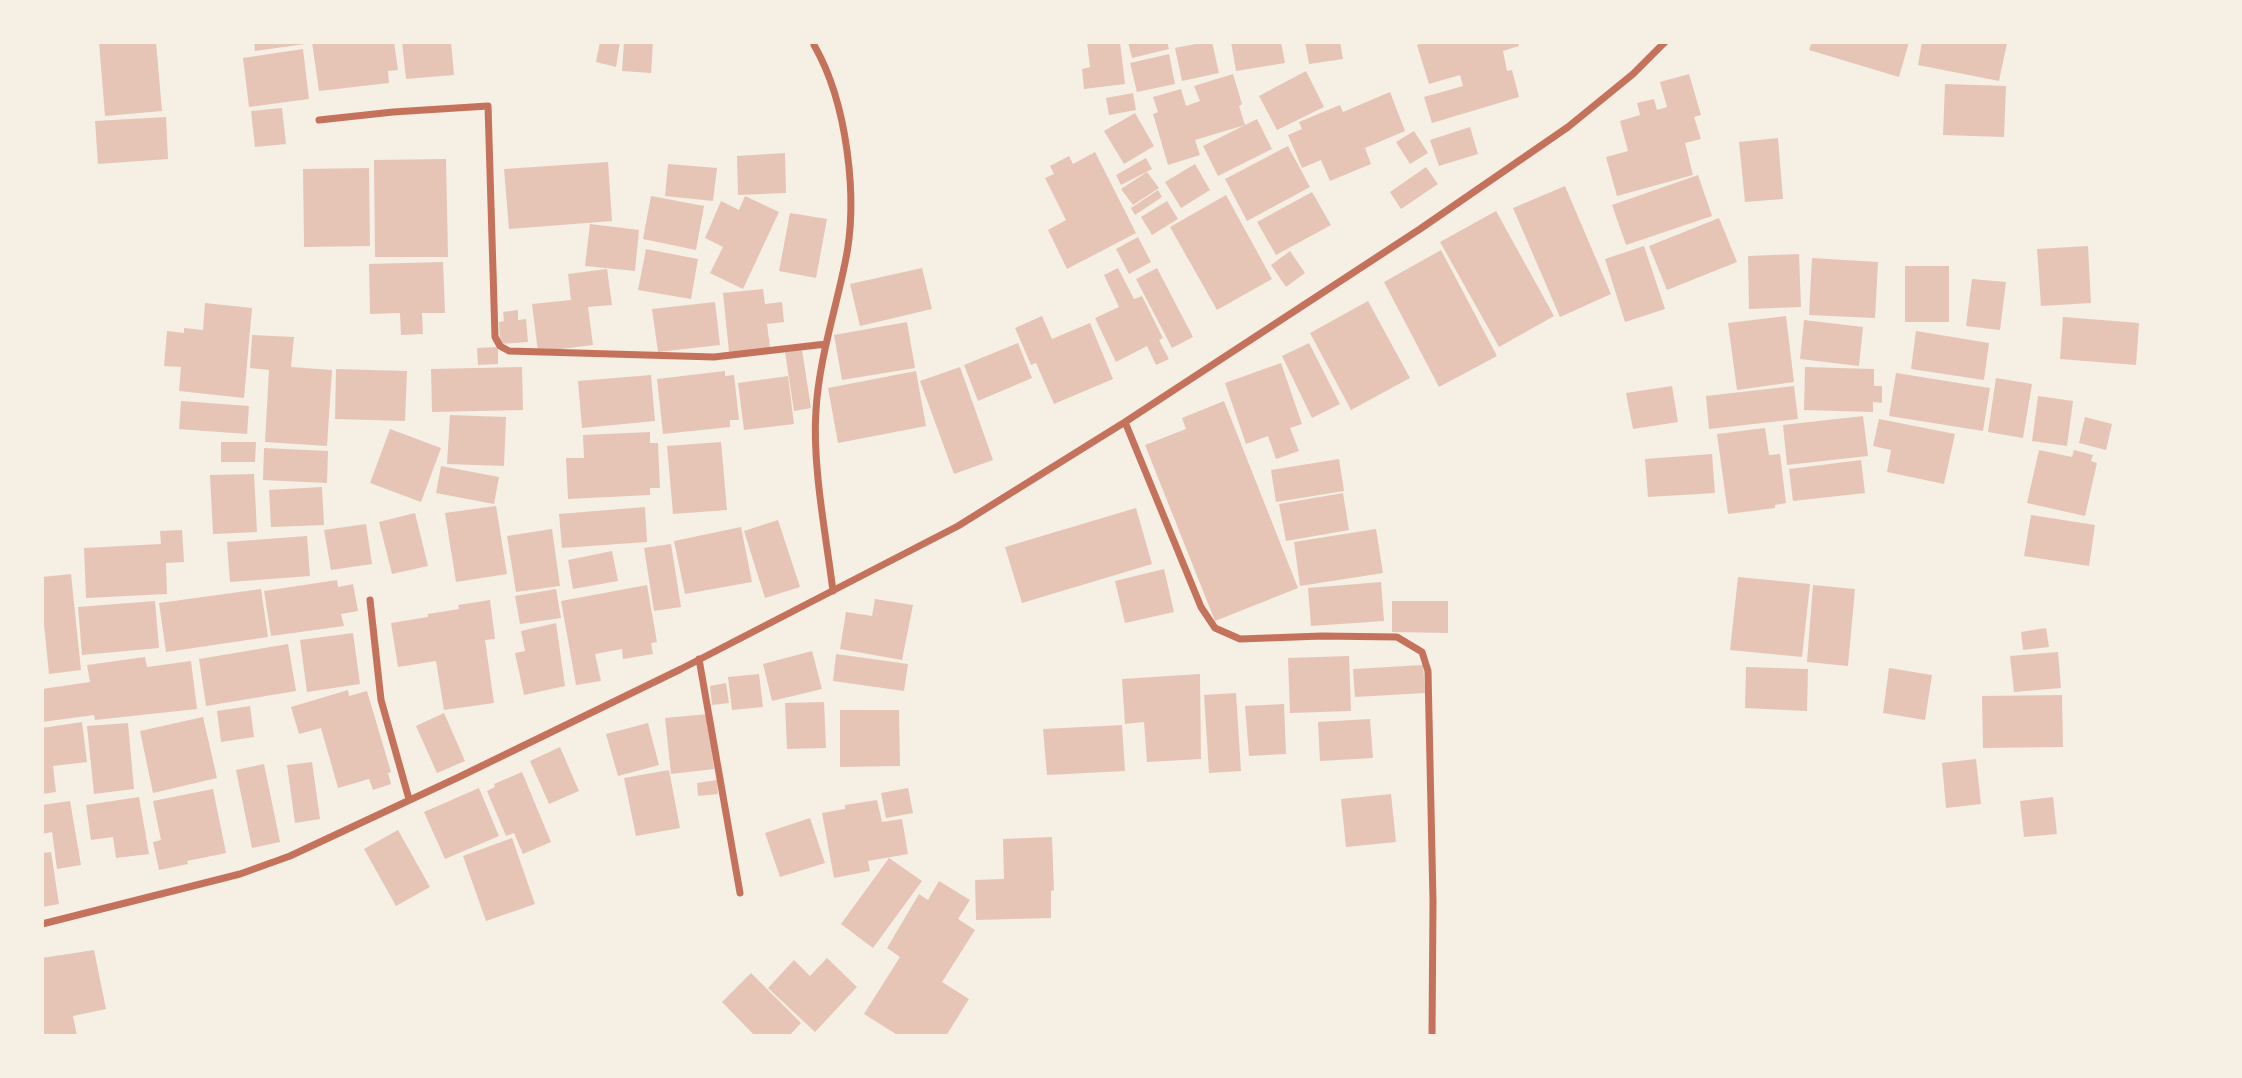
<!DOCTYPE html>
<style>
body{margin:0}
#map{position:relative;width:2242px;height:1078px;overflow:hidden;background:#f6efe4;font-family:"IBM Plex Sans",sans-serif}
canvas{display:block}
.frame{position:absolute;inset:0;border:44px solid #f6efe4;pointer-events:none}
</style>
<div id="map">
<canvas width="2242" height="1078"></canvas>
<div class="frame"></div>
</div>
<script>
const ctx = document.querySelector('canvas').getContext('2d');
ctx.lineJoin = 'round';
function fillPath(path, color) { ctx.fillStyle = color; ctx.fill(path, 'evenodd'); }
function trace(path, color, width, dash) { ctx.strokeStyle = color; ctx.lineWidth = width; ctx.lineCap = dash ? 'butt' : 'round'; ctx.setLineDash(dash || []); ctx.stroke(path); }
const building = new Path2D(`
 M99 42H156L162 111 105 116Z
 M254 42H305V44L255 51Z
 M312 42H394L398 70 388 71 389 83 319 91Z
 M402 42H451L454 75 406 79Z
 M600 42H620L616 67 596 62Z
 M624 42H653L651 73 622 71Z
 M1087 42H1120L1125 84 1084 89 1082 69 1090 67Z
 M1128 42H1167L1169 49 1132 58Z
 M1206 42H1212L1219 73 1182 81 1175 48Z
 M1231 42H1281L1285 63 1236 71Z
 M1305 42H1340L1343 59 1309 64Z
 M1426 42H1518L1519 46 1503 51 1507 71 1512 70 1519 97 1432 123 1424 97 1463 86 1460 75 1429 84 1417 45Z
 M1812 42H1909L1899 77 1809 50Z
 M1922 42 2007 43 1999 81 1918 65Z
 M303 49 309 99 249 107 243 58Z
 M1169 54 1175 84 1137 92 1130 63Z
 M1306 71 1324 107 1277 130 1259 96Z
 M1233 74 1242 104 1239 106 1245 125 1195 140 1200 155 1168 165 1153 114 1158 112 1153 97 1181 89 1186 106 1200 101 1194 86Z
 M1689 74 1701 115 1694 117 1701 139 1685 143 1693 175 1617 196 1606 157 1628 151 1620 121 1640 115 1637 103 1654 99 1657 110 1667 107 1660 82Z
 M1945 84 2006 86 2004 137 1943 135Z
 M1390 92 1405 131 1365 148 1371 164 1330 181 1321 160 1302 168 1288 135 1302 129 1299 122 1340 105 1343 112Z
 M1133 93 1136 110 1109 115 1106 98Z
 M282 108 286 144 255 147 251 111Z
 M1135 113 1154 146 1124 164 1104 131Z
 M166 117 168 159 98 164 95 121Z
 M1257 119 1272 149 1218 176 1203 146Z
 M1470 127 1478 154 1439 166 1430 140Z
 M1414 131 1428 153 1410 164 1396 142Z
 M1778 138 1783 199 1745 202 1739 142Z
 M1288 146 1310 187 1247 221 1225 179Z
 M1095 152 1136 233 1067 269 1048 230 1066 220 1045 178 1054 174 1050 166 1069 156 1073 164Z
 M785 153 786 193 738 195 737 156Z
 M1146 158 1152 169 1121 185 1116 175Z
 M446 159 448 257H375L374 160Z
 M608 162 612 221 509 229 504 169Z
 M668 164 717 168 713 201 665 196Z
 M1195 164 1210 190 1181 208 1165 182Z
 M1426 167 1438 184 1401 209 1390 192Z
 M369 168 370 246 304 247 303 169Z
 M1147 172 1159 188 1133 205 1121 189Z
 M1698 175 1712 216 1626 245 1612 205Z
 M1565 186 1611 294 1560 317 1513 208Z
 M1158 190 1162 197 1135 215 1131 208Z
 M1312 192 1331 225 1276 255 1257 222Z
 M1226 195 1272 279 1217 310 1170 227Z
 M651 196 704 206 696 250 643 239Z
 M745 196 779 212 743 289 710 273 723 247 705 238 721 201 739 210Z
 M1167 201 1178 219 1152 235 1141 217Z
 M1496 211 1554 316 1499 347 1440 242Z
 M790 213 827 219 816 278 779 271Z
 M1719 218 1737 262 1667 290 1649 246Z
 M590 224 639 230 635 271 585 266Z
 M1138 237 1151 262 1129 274 1116 249Z
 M1644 246 1665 309 1625 322 1605 259Z
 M2088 246 2091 303 2041 306 2037 249Z
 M646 249 698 259 691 299 638 290Z
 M1441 250 1497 356 1439 387 1384 282Z
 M1290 251 1305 273 1286 287 1271 265Z
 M1799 254 1801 307 1749 309 1748 256Z
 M1812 258 1878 262 1875 318 1809 315Z
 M443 262 445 313H422L423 334 401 335 400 313 370 314 369 264Z
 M1905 266H1949V322H1905Z
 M922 268 932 309 860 326 850 284Z
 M1118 268 1134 299 1142 296 1163 338 1159 340 1169 359 1156 365 1147 346 1116 362 1095 318 1119 307 1104 275Z
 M1157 268 1193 337 1172 348 1136 279Z
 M607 269 612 305 588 307 593 345 538 352 532 304 571 300 568 274Z
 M1972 279 2006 282 2000 330 1966 326Z
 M763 289 765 304 782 302 784 322 767 324 770 348 729 352 723 293Z
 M1368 301 1410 378 1351 410 1310 333Z
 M715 302 720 345 658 352 652 309Z
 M205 303 252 308 244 398 179 391 181 367 164 366 167 331 184 333V328L203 330Z
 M518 310V320L526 319 528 342 500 344 499 322 504 321 503 312Z
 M1042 316 1052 339 1090 323 1113 379 1054 404 1036 363 1031 365 1015 328Z
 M1786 316 1794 382 1737 390 1728 323Z
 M2063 317 2139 323 2136 365 2060 359Z
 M1804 320 1863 327 1859 366 1800 359Z
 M907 322 915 368 842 380 834 335Z
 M1916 331 1989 343 1984 380 1911 369Z
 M252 335 294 337 291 367 332 370 327 446 265 442 269 370 250 368Z
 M1018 343 1032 378 978 401 964 365Z
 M1309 343 1340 404 1312 418 1282 356Z
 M498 347V364L478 365 477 348Z
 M802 350 811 408 794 411 785 352Z
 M1281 363 1302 424 1290 428 1299 451 1276 459 1268 436 1246 444 1225 383Z
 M522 367 523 410 432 412 431 369Z
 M960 367 993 460 954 474 920 381Z
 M1805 367 1874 369V386H1882V403L1873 402V412L1804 410Z
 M336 369 407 371 405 421 335 419Z
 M725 371V376L734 375 739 420H730V427L663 434 657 379Z
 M916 371 926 426 838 443 828 388Z
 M1896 373 1990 388 1983 431 1889 416Z
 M651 375 655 421 582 428 578 381Z
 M788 376 794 424 744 430 738 383Z
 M1996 378 2032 384 2023 438 1988 432Z
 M1672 386 1678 422 1633 429 1626 393Z
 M1794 386 1798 419 1709 429 1706 396Z
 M2038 396 2073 401 2067 446 2032 441Z
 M181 401 249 406 247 434 179 429Z
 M1224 401 1298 588 1215 621 1145 445 1186 429 1182 418Z
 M450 415 506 417 504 466 447 464Z
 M1863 416 1868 456 1787 465 1783 425Z
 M2085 417 2112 424 2106 450 2079 443Z
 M1879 419 1955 434 1944 484 1887 472 1891 450 1873 446Z
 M1765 428 1769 455 1780 454 1786 503 1775 505V508L1728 514 1717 434Z
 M390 429 441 448 421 502 370 483Z
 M650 432V443H658L660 488H650V495L568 499 566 458H584L583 435Z
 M221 442H256L255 462H221Z
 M721 442 727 510 673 514 667 446Z
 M264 448 328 451 327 483 263 480Z
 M2039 450 2072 457 2074 450 2093 455 2091 461 2097 463 2085 516 2027 503Z
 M1712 454 1715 493 1648 497 1645 459Z
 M1339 459 1344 491 1276 502 1271 470Z
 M1861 460 1865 493 1793 501 1789 469Z
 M441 466 499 477 494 504 436 493Z
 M254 474 257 532 213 534 210 475Z
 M322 487 324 525 271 527 269 490Z
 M1343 493 1349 530 1286 541 1279 504Z
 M496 506 507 574 456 582 445 513Z
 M645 507 647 542 562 548 559 514Z
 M1136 508 1152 564 1022 603 1005 547Z
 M415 513 428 566 392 574 379 522Z
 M2031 515 2095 525 2089 566 2024 556Z
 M778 520 800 587 765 598 744 531Z
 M366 524 372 564 331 570 324 530Z
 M741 527 752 582 685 594 674 541Z
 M552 529 560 586 516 592 507 536Z
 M1376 529 1383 573 1300 586 1294 542Z
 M182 530 184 562 166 563 167 594 86 598 84 548 161 544 160 531Z
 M307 536 310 576 230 582 227 542Z
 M671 544 681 607 654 611 644 548Z
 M612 551 618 581 573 589 568 560Z
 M1164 569 1174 612 1125 623 1115 581Z
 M71 574 81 670 49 674 42 605V577Z
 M1738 577 1810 584 1802 657 1730 650Z
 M337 580 338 587 353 584 358 611 341 614 344 626 271 636 264 591Z
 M1381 582 1384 621 1311 626 1308 588Z
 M647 585 657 642 651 643 653 654 623 659 622 649 595 654 601 681 576 685 561 601Z
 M1813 585 1855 589 1848 666 1807 662Z
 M261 589 268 637 166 652 159 603Z
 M556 589 561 618 520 624 515 596Z
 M875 599 913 605 902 660 840 649 846 612 872 616Z
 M490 600 495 639 485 640 494 703 444 710 436 661 398 667 391 623 428 617V614L459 609 458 605Z
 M155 601 159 648 82 655 78 607Z
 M1392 601H1448V633L1392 632Z
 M556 623 565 686 524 695 515 653 525 651 521 631Z
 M2046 628 2049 647 2023 650 2021 632Z
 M353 633 360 684 307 692 300 640Z
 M288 644 296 691 206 706 199 659Z
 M812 651 822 689 772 701 763 664Z
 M2058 652 2061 688 2014 692 2010 656Z
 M836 654 908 664 904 691 833 681Z
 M1349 656 1351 711 1290 713 1288 658Z
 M145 657 147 667 191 661 197 709 95 720 94 715 42 722V689L90 682 87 665Z
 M1423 665 1425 693 1355 697 1353 669Z
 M1746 667 1808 669 1807 711 1745 708Z
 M1889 668 1932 675 1925 720 1883 713Z
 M759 674 763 707 732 710 728 677Z
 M1200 674 1201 759 1147 762 1144 722 1125 724 1122 679Z
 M726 683 729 703 712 705 710 686Z
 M348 690 349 696 367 691 391 772 388 773 391 784 373 790 369 779 338 788 321 728 299 734 291 707Z
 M1236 693 1241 771 1209 773 1204 695Z
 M2062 695 2063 747 1983 748 1982 696Z
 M824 702 826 748 787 749 785 703Z
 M1284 704 1286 754 1249 756 1245 706Z
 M250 706 254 737 221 742 217 711Z
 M840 710H899L900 766 840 767Z
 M444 713 465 761 437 773 416 726Z
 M708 714 714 769 671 774 665 718Z
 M203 717 217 778 153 793 140 731Z
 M1370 719 1373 758 1320 761 1318 722Z
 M82 722 87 762 53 766 56 792 42 794V728Z
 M128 723 134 789 94 794 87 726Z
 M648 723 659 765 618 776 606 734Z
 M1122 725 1125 771 1047 775 1043 729Z
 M560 747 579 791 549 804 530 761Z
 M1976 759 1981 804 1946 808 1942 763Z
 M312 762 320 819 295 823 287 765Z
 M264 764 280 842 252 848 236 770Z
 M669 770 680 828 636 836 624 778Z
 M522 772 551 842 523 854 514 833 506 836 487 791 495 787 494 784Z
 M717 780 718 794 698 796 697 783Z
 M479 788 499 836 445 859 424 812Z
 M908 788 913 813 886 818 881 793Z
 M213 789 226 853 187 861 188 864 159 870 153 842 161 840 153 801Z
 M1391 794 1396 842 1346 847 1341 799Z
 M139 797 149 854 116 858 113 837 91 840 86 805Z
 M2053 797 2057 834 2024 837 2020 801Z
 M877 800 882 822 902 819 908 854 868 861 870 871 834 878 822 813 845 809V805Z
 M70 801 81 865 57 869 52 832 42 834V805Z
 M810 818 825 863 780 877 765 833Z
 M398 830 430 887 396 906 364 849Z
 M1052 837 1054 890 1051 891V918L976 920 975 880 1004 879 1003 839Z
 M512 838 535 904 486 921 463 856Z
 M51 852 59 904 42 907V853Z
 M889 858 922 881 873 948 841 924Z
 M939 881 970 900 958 919 975 930 942 982 969 999 946 1036H899L864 1014 900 957 887 948 919 894 928 900Z
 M94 950 106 1009 73 1016 77 1036H42V958Z
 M827 958 857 987 815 1032 768 988 794 960 810 976Z
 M751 973 801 1023 789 1036H755L722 1002Z`);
const minor = new Path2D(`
 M814 45C847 102 859 199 845 263 835 312 819 360 816 410 812 465 826 535 833 591
 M319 120 393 112 488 106 495 337 500 346 509 351 714 357 826 344
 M1125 422 1201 607 1215 628 1240 639 1322 636 1397 637 1422 652 1428 671 1433 901 1432 1036
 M370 600 381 700 409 799
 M699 659 740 893
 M42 924 240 874 290 856 459 777 681 669 958 526 1125 422 1420 229 1568 127 1633 74 1665 42`);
fillPath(building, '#e6c5b7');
trace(minor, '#c5725c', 7);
</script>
